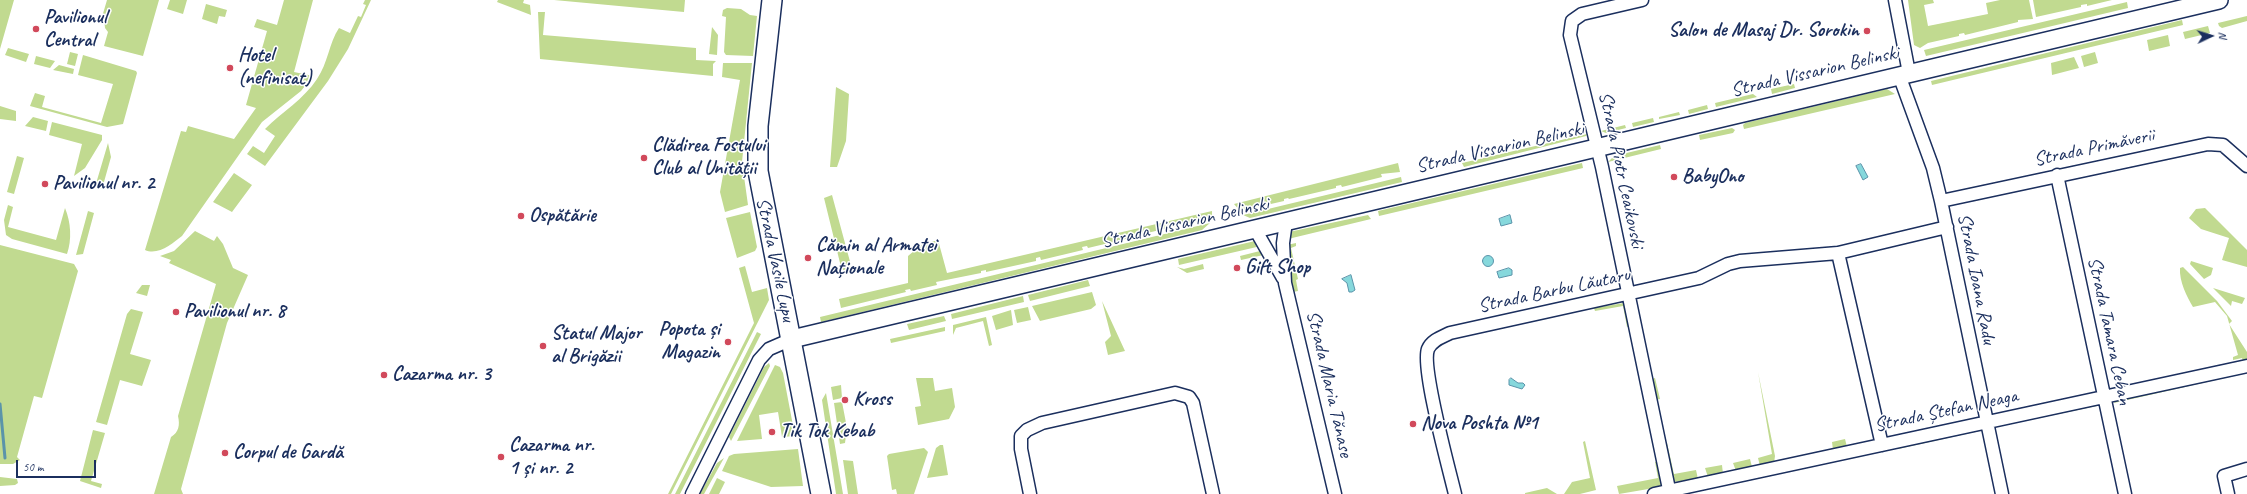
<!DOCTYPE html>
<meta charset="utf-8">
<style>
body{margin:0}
#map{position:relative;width:2247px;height:494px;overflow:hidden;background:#fff;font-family:Caveat,sans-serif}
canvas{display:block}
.north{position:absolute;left:2191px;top:16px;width:40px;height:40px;-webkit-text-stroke:3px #fff;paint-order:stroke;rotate:86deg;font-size:11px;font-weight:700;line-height:16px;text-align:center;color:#1b2f5e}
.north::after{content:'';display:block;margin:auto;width:14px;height:18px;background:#1b2f5e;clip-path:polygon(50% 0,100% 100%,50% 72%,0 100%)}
.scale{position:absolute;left:16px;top:460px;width:80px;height:18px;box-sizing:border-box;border:2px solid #1b2f5e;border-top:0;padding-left:5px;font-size:12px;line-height:14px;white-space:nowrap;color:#1b2f5e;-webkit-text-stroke:3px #fff;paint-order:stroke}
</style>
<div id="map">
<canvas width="2247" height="494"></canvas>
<div class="north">N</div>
<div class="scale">50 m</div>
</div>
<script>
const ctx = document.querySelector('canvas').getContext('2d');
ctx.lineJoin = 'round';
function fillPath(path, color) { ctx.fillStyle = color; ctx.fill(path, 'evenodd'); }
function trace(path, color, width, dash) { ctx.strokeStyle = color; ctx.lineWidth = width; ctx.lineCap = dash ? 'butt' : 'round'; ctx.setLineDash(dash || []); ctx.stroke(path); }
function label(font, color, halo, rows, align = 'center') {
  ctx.font = font + ' Caveat,sans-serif'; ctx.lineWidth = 3; ctx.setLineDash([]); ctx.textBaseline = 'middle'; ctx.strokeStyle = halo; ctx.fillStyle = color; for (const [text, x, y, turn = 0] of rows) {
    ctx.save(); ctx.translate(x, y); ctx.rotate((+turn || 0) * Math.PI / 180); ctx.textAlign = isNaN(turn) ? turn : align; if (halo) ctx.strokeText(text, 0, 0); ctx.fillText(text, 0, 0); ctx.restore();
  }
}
const green = new Path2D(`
 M0 0H14L0 49Z
 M107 0H159L143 56 104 46 108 32 105 28 104 18 102 17Z
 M170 0H187L183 14 167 9Z
 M284 0H313L294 72 313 76 301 91 262 122 182 236C173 243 158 256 145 250L181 131 186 132 188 126 234 139 256 108 246 105 267 31 254 27 257 19 277 25Z
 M365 0H371L348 49 328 81 265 166 247 154 253 146 264 153 275 136 265 129C282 112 304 99 317 79 328 63 329 43 339 28L350 33 358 16 361 17 366 5 363 4Z
 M498 0H524L523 3 530 5 531 15 497 2Z
 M554 0H685L684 12Z
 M1908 0H1933L1934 3 1924 5 1928 26 1988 14 1986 3 2000 0H2029L2033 19 2018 20V22L1965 35 1964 33 1959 34V36L1928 43 1920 48 1914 45Z
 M2033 0H2112L2087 6V4L2081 5V7L2036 17Z
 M2127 2 2128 8 1926 56 1924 50Z
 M206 4 227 10 225 17 219 16 217 24 202 19Z
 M727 8 741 9 750 15 757 16 753 56 726 55 724 52 726 17 722 16 723 10Z
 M538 12H545L543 35 696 48V60L716 61 713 64V76L540 59Z
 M2247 16V21L2222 28 2219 26 2218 23Z
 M2182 20 2183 25 1932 85 1931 81Z
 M2208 26 2210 33 2185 39 2183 32Z
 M712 27 718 35 717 55 709 54Z
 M2168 35 2170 46 2149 51 2147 40Z
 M8 48 29 54 26 62 5 55Z
 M70 52 78 54 75 66 67 64Z
 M2095 52 2098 63 2084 67 2081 56Z
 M83 55 136 71 137 73 123 124 107 127 30 106 35 93 45 96 42 107 101 123 113 84 78 75Z
 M36 56 55 61 50 68 34 64Z
 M2074 57 2079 68 2052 75 2051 63Z
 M723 63H752L742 162 748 205 725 212 720 192 740 80 722 77Z
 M59 65 74 69 73 74 53 70Z
 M1794 84 1795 88 1772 94 1771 89Z
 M836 87 849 94 846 141 837 167H830Z
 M1887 89 1895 94 1744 129 1743 125 1745 123Z
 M1753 94 1757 97 1716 107 1715 103Z
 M1707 105 1708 109 1689 114 1688 110Z
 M0 106 16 111V121L0 119Z
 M1679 112 1680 115 1659 119V117Z
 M33 117 48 121 46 131 25 126Z
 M1653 118 1654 122 1633 127 1632 123Z
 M52 122 102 135V140L85 168 74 176 82 144 49 135Z
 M1625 125 1626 128 1606 133 1601 131Z
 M1732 128 1735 130 1733 133 1700 140 1699 135Z
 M1587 134 1586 136 1464 167 1462 163Z
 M108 143 111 157 102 189 95 187Z
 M1660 145 1661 149 1608 162 1614 156Z
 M17 156 24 158 14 194 7 192Z
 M1398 163 1400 172 1381 174 1382 177 1342 187 1341 185 1336 186V188L1289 199 1288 198 1284 199V201L1240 211 1234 204Z
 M1582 163 1583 168 1379 216 1378 211Z
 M234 173 252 185 232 212 213 202Z
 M1401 177 1402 182 1250 218 1243 215Z
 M832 195 852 269 844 271 841 267 824 198Z
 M8 205 13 207 8 227 56 240 65 208C71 222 72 240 67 254L12 239 6 235 4 220Z
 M2205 208 2247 250V267L2222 260 2229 238 2201 229 2189 218 2196 209Z
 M88 211 94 213 83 254 76 255Z
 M1212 211V218L1182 225 1181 223 1176 224V226L1135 236V234L1130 235V238L1088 248 1087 246 1082 247 1083 250 1041 260 1040 257 1036 258V261L986 272V270L981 271V273L936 282 937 285 911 291 910 289 905 290 906 292 841 308 839 299 908 283V256L921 245 938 240 947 273Z
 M750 212 757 247 755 251 737 258 726 218Z
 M1368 215 1371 219 1288 239 1289 232Z
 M1210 223 1202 230 821 322 820 317Z
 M195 231 214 241 217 236 223 244 233 268 248 275 227 323 181 489 183 494H154L171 437C179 432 180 425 178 416L216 284 169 263 171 260 160 256 174 251Z
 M1255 241 1261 246 1179 265 1178 259Z
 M1296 243V246L1291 248 1298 279 1296 280 1298 291 1293 292 1286 257 1287 245Z
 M0 245 74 264 78 271 42 398 34 396 17 457 20 460 13 464H0Z
 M1264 250 1268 254 1241 260 1240 256Z
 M2191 261 2213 268 2211 275 2204 279 2190 264Z
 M1203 264 1204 269 1187 273 1177 267 1184 269Z
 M745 266 752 292 767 288 769 300 671 494H668L754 323 739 268Z
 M2183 267 2217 301 2232 321 2229 324 2247 352V360L2243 361 2242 358 2233 360V357L2238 355 2227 316 2215 302 2193 307C2187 297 2179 281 2180 268Z
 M1088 280 1090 286 1030 301 1028 295Z
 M142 285H150L147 296 136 293Z
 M2213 288 2245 298 2242 304 2232 301 2231 306Z
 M1092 292 1096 305 1091 309 1040 321 1032 306Z
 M1023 296 1024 302 952 319 951 314Z
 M1102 301 1125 351 1108 355 1105 342 1111 336Z
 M1624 303 1630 326 1627 327 1623 306 1595 311 1594 308Z
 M1028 307 1031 320 1017 323 1014 310Z
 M131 309 143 312 130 354 151 360 142 386 120 380 107 425 96 422 127 314Z
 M1011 310 1013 325 996 330 992 316Z
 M944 316 946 321 909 330 907 324Z
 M986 317 992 345 989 346 983 321 956 328 953 335V325Z
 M945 327V331L891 343 890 339Z
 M757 332 761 334 680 494H675Z
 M769 363 770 366 731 441 729 437 764 367Z
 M775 365 780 367 783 373 795 436 782 437 778 412 759 415 762 439 737 441Z
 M2247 370V373L2114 403 2117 399Z
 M1758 372 1775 456 1774 463 1760 466 1758 458 1772 454Z
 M916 378H933L935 391 952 388 955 407 949 419 918 425 915 407 921 406Z
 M1655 378 1660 399 1656 400 1652 379Z
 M841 385 842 398 833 400 831 387Z
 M826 393 843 494H836L822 400Z
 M842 402 847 428 845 443 840 444 834 403Z
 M2097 404V406L1996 427V425Z
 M1983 428 1984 430 1898 449V447Z
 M93 430 105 433 91 481 102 484 101 488 80 481Z
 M1845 439 1847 447 1833 450 1832 442Z
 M1585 441 1596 490 1580 494H1564L1572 482 1590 478 1583 442Z
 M1667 443 1674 474 1696 470 1698 479 1673 482 1665 444Z
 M940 445H943L948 475 927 478 936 448Z
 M924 448 928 452 914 494H897L896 489 892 490 887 456 889 454Z
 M798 449 803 486 771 487 722 471 729 456 734 454Z
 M724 458 704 494H700L717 463Z
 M1750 459 1752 467 1736 471 1733 463Z
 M843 460 853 461 858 494H848Z
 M1658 461 1662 484 1660 487 1619 494 1617 486 1658 478 1655 462Z
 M1722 465 1723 474 1708 477 1705 468Z
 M0 477 17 479 18 483 15 485 0 486Z
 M717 478 725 482 719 494H709Z
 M1547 488 1557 494H1525V493Z`);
const water = new Path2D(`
 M1861 164 1868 177 1863 180 1856 166Z
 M1510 215 1512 223 1501 226 1499 219Z
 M1482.5 261a5.5 5.5 0 1 1 11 0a5.5 5.5 0 1 1-11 0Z
 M1509 268 1512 270V275L1499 278 1497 272Z
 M1351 275 1355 290 1352 292H1349L1347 283 1342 279Z
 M1511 378 1518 383H1523L1525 385 1522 389 1509 385V380Z`);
const stream = new Path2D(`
 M0 404 5 458`);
const street = new Path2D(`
 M1642 0 1582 14 1572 21 1570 35 1602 167 1670 494
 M1895 0 1909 73
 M1899 75 1933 168 1941 201 2002 494
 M2057 175 2125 494
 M1941 201 2208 144 2223 145 2247 166
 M1286 222 1283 243 1285 283 1335 494
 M1255 229 1283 278
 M1838 253 1882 445
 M692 494 759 360 769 349 792 339
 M1030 494 1021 449V436L1027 430 1042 423 1175 393 1189 397 1193 403 1213 494
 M1455 494C1449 469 1421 367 1428 349 1432 340 1442 337 1450 333L1699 278 1728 264 1740 261 1838 253 1947 227
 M1654 494 2247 366
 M2228 494 2224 476 2247 469`);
const secondary = new Path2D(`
 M792 339 2219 0`);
const primary = new Path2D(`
 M772 0 758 126V171L821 494`);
const markers = [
 [36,29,4,"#d1495b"],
 [1867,31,4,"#d1495b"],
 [230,68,4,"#d1495b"],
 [644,158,4,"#d1495b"],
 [1674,177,4,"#d1495b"],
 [45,184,4,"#d1495b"],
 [521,216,4,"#d1495b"],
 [808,258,4,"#d1495b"],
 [1237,268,4,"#d1495b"],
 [176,312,4,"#d1495b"],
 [728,342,4,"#d1495b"],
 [543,346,4,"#d1495b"],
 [384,375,4,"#d1495b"],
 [845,400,4,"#d1495b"],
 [1413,424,4,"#d1495b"],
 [772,432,4,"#d1495b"],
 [225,453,4,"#d1495b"],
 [501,457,4,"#d1495b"]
];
const poiNames = [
 ["Pavilionul",44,18],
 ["Central",44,41],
 ["Salon de Masaj Dr. Sorokin",1859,31,"right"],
 ["Hotel",238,56],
 ["(nefinisat)",238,79],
 ["Clădirea Fostului",652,146],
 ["Club al Unității",652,169],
 ["BabyOno",1682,177],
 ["Pavilionul nr. 2",53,184],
 ["Ospătărie",529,216],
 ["Cămin al Armatei",816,246],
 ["Naționale",816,269],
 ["Gift Shop",1245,268],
 ["Pavilionul nr. 8",184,312],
 ["Popota și",720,330,"right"],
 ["Magazin",720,353,"right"],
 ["Statul Major",551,334],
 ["al Brigăzii",551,357],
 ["Cazarma nr. 3",392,375],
 ["Kross",853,400],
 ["Nova Poshta №1",1421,424],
 ["Tik Tok Kebab",780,432],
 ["Cazarma nr.",509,446],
 ["1 și nr. 2",509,469],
 ["Corpul de Gardă",233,453]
];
const streetNames = [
 ["Strada Vissarion Belinski",1815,72,-13],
 ["Strada Vissarion Belinski",1500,148,-13],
 ["Strada Primăverii",2094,148,-12],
 ["Strada Piotr Ceaikovski",1621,170,78],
 ["Strada Vissarion Belinski",1185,223,-13],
 ["Strada Vasile Lupu",775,260,78],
 ["Strada Ioana Radu",1976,279,79],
 ["Strada Barbu Lăutaru",1554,291,-12],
 ["Strada Tamara Ceban",2109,331,78],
 ["Strada Maria Tănase",1329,384,77],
 ["Strada Ștefan Neaga",1946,411,-12]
];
fillPath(green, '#c1da90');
fillPath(water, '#86d8dc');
trace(water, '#5b94aa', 1);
trace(stream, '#5b94aa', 3);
trace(street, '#1b2f5e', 15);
trace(secondary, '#1b2f5e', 20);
trace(primary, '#1b2f5e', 22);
trace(street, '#fff', 12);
trace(secondary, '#fff', 17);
trace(primary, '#fff', 19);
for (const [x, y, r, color] of markers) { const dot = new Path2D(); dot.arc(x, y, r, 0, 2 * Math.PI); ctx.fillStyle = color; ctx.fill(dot); trace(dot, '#fff', 1.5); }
label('bold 20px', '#1b2f5e', '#fff', poiNames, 'left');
label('20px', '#1b2f5e', '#fff', streetNames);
</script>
